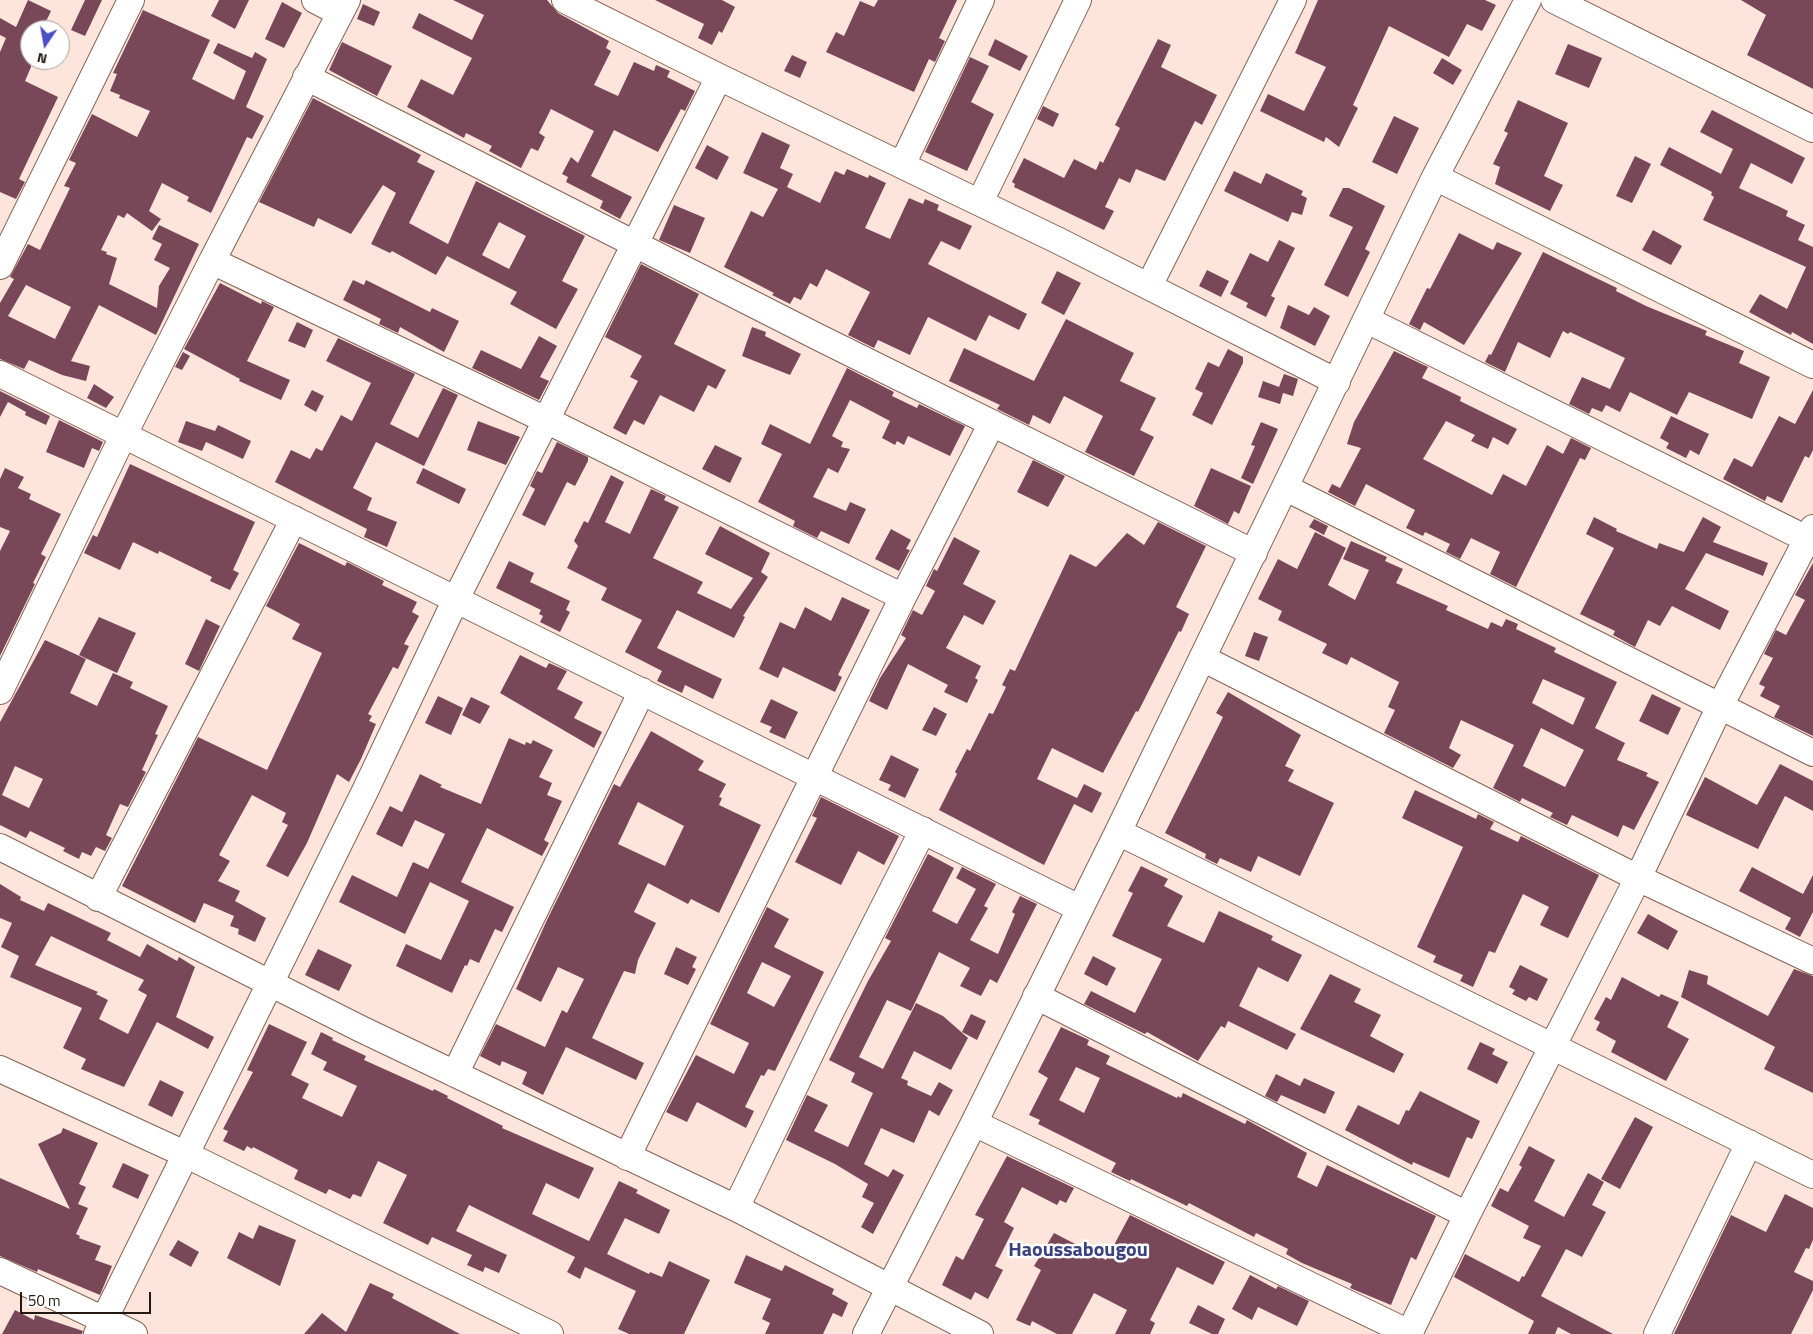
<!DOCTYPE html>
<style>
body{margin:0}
#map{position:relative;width:1813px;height:1334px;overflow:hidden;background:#fee5dc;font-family:"Titillium Web",sans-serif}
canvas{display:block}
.north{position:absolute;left:20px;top:20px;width:50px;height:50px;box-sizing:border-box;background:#fff;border:1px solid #a8a2a0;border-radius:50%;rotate:192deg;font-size:14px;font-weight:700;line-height:20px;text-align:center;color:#251712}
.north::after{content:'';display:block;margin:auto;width:18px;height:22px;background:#4a4fc5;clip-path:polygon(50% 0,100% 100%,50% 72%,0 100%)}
.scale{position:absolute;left:20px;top:1292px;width:131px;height:22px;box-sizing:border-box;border:2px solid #251712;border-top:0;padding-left:6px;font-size:15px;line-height:18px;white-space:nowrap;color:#251712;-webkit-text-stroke:4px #fff;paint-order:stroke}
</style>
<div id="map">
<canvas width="1813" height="1334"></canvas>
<div class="north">N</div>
<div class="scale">50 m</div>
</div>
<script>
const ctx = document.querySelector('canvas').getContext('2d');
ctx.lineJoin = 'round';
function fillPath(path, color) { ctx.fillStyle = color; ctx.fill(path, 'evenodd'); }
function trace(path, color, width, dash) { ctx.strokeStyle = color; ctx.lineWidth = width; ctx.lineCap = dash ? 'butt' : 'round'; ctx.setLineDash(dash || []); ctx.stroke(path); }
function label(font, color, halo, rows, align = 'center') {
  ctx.font = font + ' "Titillium Web",sans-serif'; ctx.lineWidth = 5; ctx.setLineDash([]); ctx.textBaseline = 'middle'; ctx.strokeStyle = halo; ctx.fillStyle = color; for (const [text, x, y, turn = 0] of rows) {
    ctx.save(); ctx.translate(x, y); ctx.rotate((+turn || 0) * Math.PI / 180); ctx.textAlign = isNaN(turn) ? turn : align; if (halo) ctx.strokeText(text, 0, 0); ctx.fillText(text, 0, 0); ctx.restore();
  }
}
const building = new Path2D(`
 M28 0 51 11 42 30H30L31 67 25 81 58 97 19 179 25 182 16 199 0 192V52L6 38 0 35V18L16 27Z
 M85 0H102L85 36 71 30Z
 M219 0H249L235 29 211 16Z
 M453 0H547L558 13 609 41 606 48 611 51 594 85 618 96 634 62 654 71 656 65 670 71 667 77 695 91 685 111 681 109 658 152 614 130 591 176 632 197 620 219 600 208 603 201 566 182 568 177 562 174 571 157 578 163 594 131 551 109 539 133 545 137 538 151 531 148 521 168 489 151 492 146 466 133 464 138 407 107 421 79 453 95 472 58 412 28 419 13 472 40 484 15Z
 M655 0H722L735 7 722 33 719 31 712 45 698 38 704 24Z
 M878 0H957L939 38 945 41 944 43 935 62 929 59 914 92 826 52 836 32 844 36 860 1 874 7Z
 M1318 0H1485L1496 5 1482 31 1467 24 1449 57 1389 26 1353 105 1358 108 1339 147 1326 137 1324 142 1260 111 1268 94 1304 111 1326 67 1295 53Z
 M1741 0H1813V89L1747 55 1766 15Z
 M282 2 302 13 284 48 265 39Z
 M363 4 380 12 374 26 357 19Z
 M143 10 210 40 192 79 234 100 246 71 213 53 218 43 252 58 255 52 267 59 246 107 264 116 252 139 247 137 211 213 187 201 189 197 162 183 149 211 161 219 152 231 127 213 124 218 118 215 101 250 107 252 106 254 117 258 109 284 157 308 159 286 170 268 154 260 162 244 152 239 159 225 199 244 156 335 99 305 71 361 90 366 86 381 62 375 29 360 24 369 0 359V303L14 279 10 277 28 244 40 250 70 188 64 186 76 163 69 160 92 114 137 137 150 111 119 98 120 95 110 91 117 74 113 73ZM26 285 71 307 55 339 8 316Z
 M995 39 1028 56 1020 71 988 55Z
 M1158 39 1171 45 1161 67 1217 95 1202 125 1195 121 1165 181 1136 169 1130 183 1119 178 1105 207 1114 211 1104 230 1014 187 1015 184 1012 182 1024 158 1064 178 1074 159 1096 170 1100 161 1103 163 1120 128 1115 125Z
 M342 42 392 66 377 96 329 70Z
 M1568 44 1602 58 1589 88 1555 74Z
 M792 55 807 62 800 78 784 71Z
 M970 57 989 66 971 102 994 114 967 171 925 152Z
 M1442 58 1462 70 1453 85 1433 73Z
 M313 98 421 155 417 162 435 171 409 223 448 244 476 181 585 236 562 281 578 289 556 329 510 304 517 292 447 256 436 275 392 251 390 253 371 244 396 193 383 185 351 234 318 218 314 227 259 202ZM499 222 526 236 509 269 482 255Z
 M1518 100 1568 123 1544 176 1563 185 1550 211 1495 184 1500 167 1493 164 1508 133 1504 131Z
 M1043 106 1059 114 1053 127 1037 119Z
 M1712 110 1805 158 1792 184 1751 163 1739 188 1780 207 1788 211 1786 216 1805 225 1798 240 1813 247V344L1792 332 1791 335 1749 312 1760 294 1787 309 1806 267 1703 220 1714 197 1711 195 1712 192 1660 165 1669 147 1721 174 1733 149 1700 132Z
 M1394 116 1419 128 1397 174 1372 162Z
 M762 132 790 145 780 168 793 174 787 187 820 203 835 171 844 175 847 169 868 178 869 175 886 183 865 228 890 239 909 198 923 204 925 199 939 205 937 210 972 226 960 250 941 241 928 264 1027 314 1019 330 989 315 976 341 928 317 910 355 878 340 874 348 848 335 870 292 826 269 817 287 810 283 801 300 794 297 790 304 772 295 774 293 724 267 751 211 763 217 778 189 743 173Z
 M707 145 729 157 717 180 695 168Z
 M1635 156 1651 164 1632 203 1616 196Z
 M1234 171 1261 184 1266 173 1303 191 1301 195 1307 198 1302 215 1292 212 1288 222 1224 191Z
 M1343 188H1349L1385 206 1365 249 1370 252 1348 297 1324 285 1353 227 1329 216Z
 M674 205 705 218 690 253 659 240Z
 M1653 230 1682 246 1671 265 1642 250Z
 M1459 233 1493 250 1497 242 1522 253 1464 345 1424 322 1420 330 1409 324 1427 288 1430 289Z
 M1279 240 1295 248 1271 296 1275 298 1266 317 1246 307 1248 303 1230 294 1250 253 1268 262Z
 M1543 252 1594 277 1617 288 1616 291 1646 306 1707 331 1705 335 1744 351 1739 363 1770 377 1752 419 1689 392 1677 415 1630 392 1620 412 1606 405 1602 412 1592 408 1589 414 1569 404 1582 377 1610 389 1625 358 1570 332 1568 334 1563 331 1550 358 1518 342 1505 372 1485 362 1489 354 1491 355Z
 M641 264 699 294 674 344 726 370 716 389 708 385 694 412 660 395 644 425 634 420 626 435 613 428 638 381 630 377 642 356 605 337Z
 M1207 270 1229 281 1221 297 1199 286Z
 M1057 271 1081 283 1064 315 1041 303Z
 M353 280 364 285 366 280 430 312 432 308 459 321 444 352 400 327 398 333 379 324 381 319 343 300Z
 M220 283 261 304 262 301 274 307 247 361 290 380 281 400 239 381 240 379 184 349Z
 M1288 305 1309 315 1314 307 1330 316 1315 346 1280 328Z
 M1066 319 1134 353 1120 381 1156 398 1140 430 1154 437 1134 476 1085 452 1103 416 1064 396 1050 424 1033 415 1029 425 997 409 1000 405 949 381 964 348 1034 381Z
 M297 322 313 330 305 348 288 341Z
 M752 327 766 332 765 336 801 354 790 375 742 356Z
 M539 336 557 346 540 377 549 381 539 400 472 368 481 350 521 369Z
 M338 338 415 374 390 424 418 438 443 388 458 395 424 466 376 442 353 488 372 498 367 510 397 522 387 547 364 537 367 529 275 482 291 450 310 459 316 448 322 451 341 415 352 421 371 383 326 361Z
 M1228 349 1243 357V363L1212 425 1192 415 1203 393 1195 389 1208 362 1219 367Z
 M1394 351 1428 367 1422 378 1461 397 1460 401 1517 429 1508 445 1493 437 1488 449 1471 441 1475 435 1446 421 1423 459 1492 495 1503 474 1526 486 1547 445 1563 454 1571 438 1591 448 1585 460 1580 458 1516 587 1490 574 1500 552 1471 538 1460 559 1446 552 1450 544 1425 532 1423 536 1406 528 1415 510 1366 484 1355 506 1328 492 1332 484 1340 488 1361 448 1347 444 1354 422Z
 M183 352 190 356 182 370 175 367Z
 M847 368 894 392 892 396 917 408 919 404 965 426 950 456 908 436 904 445 897 441 895 445 882 438 890 421 850 400 832 436 843 442 841 447 850 449 838 473 828 468 813 497 846 511 850 502 866 509 849 544 821 531 817 538 793 526 795 521 758 502 782 454 761 444 770 424 810 444Z
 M1284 374 1298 379 1293 396 1283 393 1280 404 1258 397 1263 381 1279 387Z
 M94 384 114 397 106 408 87 398Z
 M312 390 324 396 316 412 304 405Z
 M1813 390V450L1809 458 1805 456 1782 503 1767 496 1765 501 1723 479 1734 458 1752 467 1779 416 1795 424Z
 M0 391 50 416 46 425 25 415 26 412 8 402 0 417Z
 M1671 416 1709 434 1699 455 1690 450 1686 458 1666 448 1669 443 1660 438Z
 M59 420 103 442 99 451 92 448 84 468 46 452Z
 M186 421 215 431 218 425 251 441 243 459 206 442 202 451 178 442Z
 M478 421 520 437 506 465 467 450Z
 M1261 422 1278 429 1253 484 1241 478 1255 446 1251 445Z
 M557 442 588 457V461L575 486 567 482 545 526 522 515 535 489 530 486 537 471 542 473Z
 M715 445 742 458 730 483 702 469Z
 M1033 460 1065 476 1048 507 1017 492Z
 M130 464 255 522 233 570 239 573 230 590 210 581 212 577 159 551 158 554 133 542 120 570 84 553 93 535 97 537Z
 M5 468 24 477 18 488 31 494 29 499 61 514 41 554 46 557 33 583 35 584 0 656V551L10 531 0 527V479Z
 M423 468 466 489 459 504 416 483Z
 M1211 468 1251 486 1239 514 1234 511 1228 524 1194 506Z
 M611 475 624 482 605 522 630 534 651 489 666 496 664 500 679 507 653 558 703 582 697 593 731 609 753 578 705 554 720 526 770 553 761 572 768 577 743 616 745 617 734 638 677 610 657 648 722 679 713 699 685 685 682 693 657 681 662 671 625 652 642 620 601 600 607 588 567 568 578 546 574 541 584 521 588 523Z
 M1594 517 1617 529 1616 531 1657 549 1659 543 1684 552 1703 517 1721 527 1713 542 1768 563 1763 576 1706 553 1685 589 1729 611 1720 630 1672 606 1660 626 1648 620 1635 647 1613 635 1615 631 1580 614 1614 548 1586 534Z
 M1314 519 1328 526 1324 535 1309 527Z
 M1158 522 1216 551 1206 546 1176 607 1189 614 1181 632 1179 631 1138 712 1136 711 1103 773 1052 748 1037 779 1077 798 1084 784 1102 793 1092 813 1074 804 1044 865 939 810 957 774 955 772 967 749 970 751 989 713 993 714 1006 687 1002 685 1010 669 1015 671 1070 554 1096 567 1127 533 1144 545Z
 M891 529 911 540 906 549 910 550 899 571 875 559Z
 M1315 532 1346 548 1328 585 1355 600 1369 570 1343 559 1351 541 1387 557 1385 561 1403 569 1396 583 1448 606 1446 610 1488 629 1491 622 1502 627 1506 619 1518 624 1516 629 1556 648 1554 652 1617 682 1595 728 1625 743 1617 760 1648 773 1646 776 1659 782 1634 830 1623 825 1618 837 1572 815 1567 825 1550 817 1553 813 1522 798 1520 802 1493 788 1514 745 1461 720 1449 748 1461 755 1453 768 1384 733 1395 710 1388 707 1399 682 1351 657 1347 665 1322 653 1327 644 1278 620 1282 611 1258 599 1278 559 1297 569ZM1543 679 1585 698 1573 725 1532 703ZM1541 728 1584 750 1565 787 1523 766Z
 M954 537 980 551 963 584 996 601 983 625 964 615 946 648 981 666 975 678 978 680 967 703 944 692 948 685 908 664 887 710 869 701 880 678 906 638 901 635 913 610 922 615 935 591 926 586 934 569 937 571Z
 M299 543 345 566 347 562 384 581 382 585 417 602 412 612 419 616 404 644 409 646 398 669 393 667 368 714 372 716 369 721 376 724 361 759 349 782 337 774 307 843 288 877 266 866 288 825 282 822 286 813 252 795 219 855 230 861 218 881 240 891 235 901 266 918 255 942 238 934 239 929 230 926 234 916 204 903 195 923 122 886 198 737 267 770 322 653 292 639 300 624 266 606Z
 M509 561 534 573 530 582 570 601 566 610 570 612 560 632 540 622 543 616 539 614 541 610 496 588Z
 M1813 563V736L1774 717 1780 706 1760 696 1765 687 1759 684 1773 658 1764 654 1776 630 1786 635 1805 600 1795 595Z
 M842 597 870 610 838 675 842 677 835 692 783 667 778 678 759 669 780 622 795 629 805 607 831 621Z
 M99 617 136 633 117 673 79 655Z
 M206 619 220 626 199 671 185 664Z
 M1254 632 1268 637 1259 661 1245 656Z
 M45 640 86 659 70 693 97 706 113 673 133 682 130 688 168 706 155 734 158 735 142 770 146 772 128 807 120 804 106 835 112 838 105 851 96 847 91 856 82 852 79 859 63 851 65 848 30 831 26 838 0 825V722ZM15 766 43 779 29 808 2 795Z
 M520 655 546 668 549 663 567 671 557 689 583 702 574 718 602 732 594 748 500 693Z
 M1228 692 1301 735 1285 766 1294 770 1288 781 1334 803 1300 876 1258 856 1251 872 1220 858 1217 864 1205 858 1206 854 1165 833 1223 717 1216 713Z
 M1652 694 1681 708 1668 735 1639 721Z
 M438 696 463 708 451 735 425 723Z
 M471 697 490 706 480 724 462 715Z
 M771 699 798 712 785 739 769 732 772 727 760 722Z
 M934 707 947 714 936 736 922 730Z
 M651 731 704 761 698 770 726 784 719 797 722 798 719 805 761 825 719 913 691 899 688 904 648 883 634 912 656 923 638 960 635 974 624 971 592 1038 644 1063 636 1080 566 1047 543 1095 522 1084 527 1072 502 1061 500 1066 480 1056 496 1024 545 1047 562 1010 567 1013 584 979 558 967 541 1002 516 989 547 920 614 784 620 787ZM638 802 684 826 665 866 618 844Z
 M509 738 525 745 526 742 531 744 533 740 553 750 539 777 552 783 547 795 562 801 544 840 549 843 542 856 487 828 461 882 514 907 502 932 495 929 479 963 470 959 467 966 465 965 452 993 396 966 406 944 441 960 469 901 430 882 405 934 339 902 352 875 397 897 413 862 428 869 445 834 415 820 402 847 376 834 390 806 402 812 420 774 442 785 440 787 481 804Z
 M891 755 919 769 905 798 888 790 891 785 879 780Z
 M1780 764 1813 781V811L1785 796 1758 849 1686 815 1705 777 1757 805Z
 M1415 790 1476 819 1478 814 1494 822 1490 829 1518 842 1521 836 1599 875 1568 938 1540 925 1549 907 1523 894 1495 953 1489 951 1473 987 1460 981 1463 975 1433 962 1436 956 1417 947 1463 847 1402 818Z
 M821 797 899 836 884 865 858 851 841 885 795 862 817 818 812 816Z
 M928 854 954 868 932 911 957 924 976 889 956 878 962 867 996 884 984 906 988 908 970 940 998 954 1015 914 1012 912 1020 896 1037 904 997 983 990 979 981 996 960 986 970 968 939 952 911 1011 887 1000 859 1057 883 1069 916 1003 943 1016 968 1038 951 1070 914 1051 901 1078 908 1081 907 1085 931 1096 939 1082 953 1090 939 1116 929 1110 914 1143 881 1128 864 1164 888 1177 893 1169 904 1175 873 1234 861 1227 874 1203 862 1197 868 1184 835 1164 786 1140 807 1095 828 1105 814 1131 848 1147 873 1093 851 1082 855 1073 829 1060 868 981 891 941 885 938Z
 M1141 866 1168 879 1164 886 1183 896 1167 926 1204 943 1219 911 1273 936 1271 940 1302 955 1288 982 1258 967 1239 1006 1296 1034 1287 1050 1228 1021 1225 1028 1221 1026 1198 1061 1147 1032 1145 1034 1084 1004 1091 991 1135 1013 1162 959 1112 936 1133 893 1128 891Z
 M1752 867 1803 894 1813 875V912L1800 937 1785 929 1791 918 1739 891Z
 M0 884 21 897 20 900 44 911 48 903 111 933 107 940 140 957 147 944 177 961 179 957 195 967 176 1017 214 1037 208 1049 157 1022 124 1087 81 1069 86 1059 63 1048 82 1008 10 977 19 956 1 947 12 923 0 918ZM51 936 144 980 138 990 147 995 128 1034 99 1019 108 1000 96 994 98 992 35 965Z
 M767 907 789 919 774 947 824 972 775 1071 768 1069 764 1076 761 1075 745 1107 754 1111 746 1128 697 1102 687 1122 666 1112 696 1055 734 1074 749 1043 710 1024ZM762 962 791 976 774 1007 747 993Z
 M1648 914 1678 931 1668 950 1637 933Z
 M676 947 697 957 692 967 696 969 688 985 664 974Z
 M318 949 352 965 339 991 305 975Z
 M1093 956 1116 968 1107 986 1084 974Z
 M1520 965 1548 979 1537 1001 1529 997 1526 1001 1512 994 1515 990 1509 987Z
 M1794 969 1813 976V1093L1764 1069 1775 1047 1681 997 1689 970 1708 976 1707 984 1768 1016Z
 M1330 974 1361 989 1354 1002 1381 1015 1370 1036 1404 1054 1394 1073 1300 1029Z
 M1622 977 1659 997 1661 994 1679 1002 1667 1027 1689 1039 1666 1081 1611 1052 1616 1041 1596 1030 1600 1022 1594 1019 1606 997 1611 1000Z
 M971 1014 986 1021 977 1040 962 1032Z
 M269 1024 307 1042 291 1075 309 1084 302 1098 342 1117 357 1086 323 1070 327 1062 311 1054 321 1032 333 1038 332 1040 366 1056 364 1060 433 1091 434 1089 448 1096 447 1098 503 1126 502 1128 594 1168 579 1199 546 1183 532 1214 589 1241 619 1181 638 1190 636 1193 670 1210 659 1234 625 1218 607 1254 649 1274 650 1272 662 1277 669 1261 710 1280 684 1334H629L618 1329 636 1291 585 1267 580 1279 567 1272 575 1257 469 1205 456 1231 507 1255 499 1273 485 1267 483 1272 467 1265 472 1255 432 1237 428 1245 383 1223 407 1175 378 1161 361 1197 353 1194 350 1199 329 1189 326 1194 294 1179 298 1170 253 1147 252 1149 247 1146 244 1151 223 1141 228 1131 223 1129 253 1072 247 1070Z
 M1061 1027 1089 1040 1087 1045 1110 1056 1106 1064 1177 1098 1178 1096 1181 1098 1183 1093 1245 1124 1247 1120 1307 1153 1297 1177 1317 1187 1327 1165 1436 1216 1416 1260 1411 1257 1391 1305 1350 1288 1352 1284 1302 1263 1286 1254 1288 1249 1256 1233 1254 1237 1189 1203 1187 1206 1131 1179 1130 1181 1111 1172 1116 1163 1038 1124 1040 1120 1029 1115 1048 1078 1038 1072ZM1076 1067 1100 1078 1084 1113 1059 1100Z
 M1480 1042 1495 1049 1492 1054 1508 1062 1497 1084 1467 1069Z
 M1276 1074 1300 1086 1304 1078 1335 1092 1325 1114 1281 1095 1277 1102 1265 1096Z
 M160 1080 184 1092 172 1117 148 1105Z
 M1420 1091 1480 1121 1472 1139 1467 1137 1449 1178 1413 1162 1412 1165 1345 1130 1358 1105 1399 1125 1406 1110 1409 1111Z
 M1635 1117 1653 1127 1620 1189 1601 1179Z
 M63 1128 98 1143 79 1184 86 1187 78 1204 88 1208 76 1234 80 1236 79 1238 101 1246 95 1260 112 1266 100 1295 38 1269 37 1272 0 1256V1178L70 1209 38 1144 61 1133Z
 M1529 1146 1555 1160 1534 1201 1564 1217 1588 1173 1604 1182 1592 1205 1606 1212 1582 1257 1566 1249 1541 1296 1613 1334H1571L1558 1327 1555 1334H1528L1534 1321 1454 1277 1465 1254 1519 1282 1522 1276 1524 1277 1541 1246 1523 1238 1529 1226 1491 1206 1500 1188 1508 1192 1522 1167 1519 1165Z
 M1007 1156 1074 1188 1066 1203 1060 1200 1057 1205 1022 1187 1004 1222 1014 1228 995 1266 1003 1270 988 1299 975 1292 971 1300 942 1285 956 1256 963 1260 984 1219 975 1215Z
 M123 1163 149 1175 138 1199 112 1187Z
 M1785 1194 1813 1208V1240L1809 1249 1806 1248 1794 1272 1813 1281V1290L1791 1334H1674L1731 1215 1766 1232Z
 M1130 1215 1225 1262 1213 1285 1177 1267 1150 1320 1155 1323 1150 1334H1115L1127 1310 1094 1293 1072 1334H1057L1032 1321 1030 1326 1016 1320 1041 1270 1034 1266 1054 1233 1106 1260Z
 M259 1225 296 1240 280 1286 227 1258 239 1232 253 1239Z
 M178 1240 199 1252 191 1267 169 1255Z
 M746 1255 782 1271 785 1265 834 1289 832 1294 848 1303 842 1317 833 1313 823 1334H765L770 1323 762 1319 771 1299 734 1283Z
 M1250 1275 1276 1289 1278 1286 1309 1301 1297 1326 1258 1307 1252 1320 1232 1309Z
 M370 1283 394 1294 392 1298 460 1334H304L322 1313 346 1332Z
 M1198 1305 1225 1319 1218 1334H1212L1189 1323Z
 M15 1310 34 1320 35 1315 83 1331 82 1334H2Z`);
const minor = new Path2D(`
 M315 0 340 13
 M565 0 719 77 1059 241 1337 382
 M1554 0 1813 129
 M306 77 816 336 1254 553
 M902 165 981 0
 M1435 177 1813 365
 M980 202 1078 0
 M212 261 347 0
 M0 266 131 0
 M1149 286 1293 0
 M1367 320 1813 542
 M0 374 1079 908
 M1286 488 1813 753
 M1202 658 1638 878 1813 961
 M0 691 123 436 212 261 546 420 903 597
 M1118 832 1813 1175
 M0 847 361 1029 736 1208 980 1334
 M98 898 294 519
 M1036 996 1467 1215
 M0 1069 187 1155 550 1334
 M455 1074 642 691
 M974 1123 1409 1333
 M627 1157 903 597 992 423
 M736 1208 830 1013 923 830
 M0 1271 134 1334
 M97 1334 366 789 456 599 719 77
 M866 1334 974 1123 1118 832 1435 177 1528 0
 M1409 1334 1467 1215 1638 878 1720 706 1813 528
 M1657 1334 1749 1143`);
const districtNames = [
 ["Haoussabougou",1078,1251]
];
fillPath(building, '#794858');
trace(minor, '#846254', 28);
trace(minor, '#fff', 26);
label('bold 20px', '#3a417d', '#fff', districtNames);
</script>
